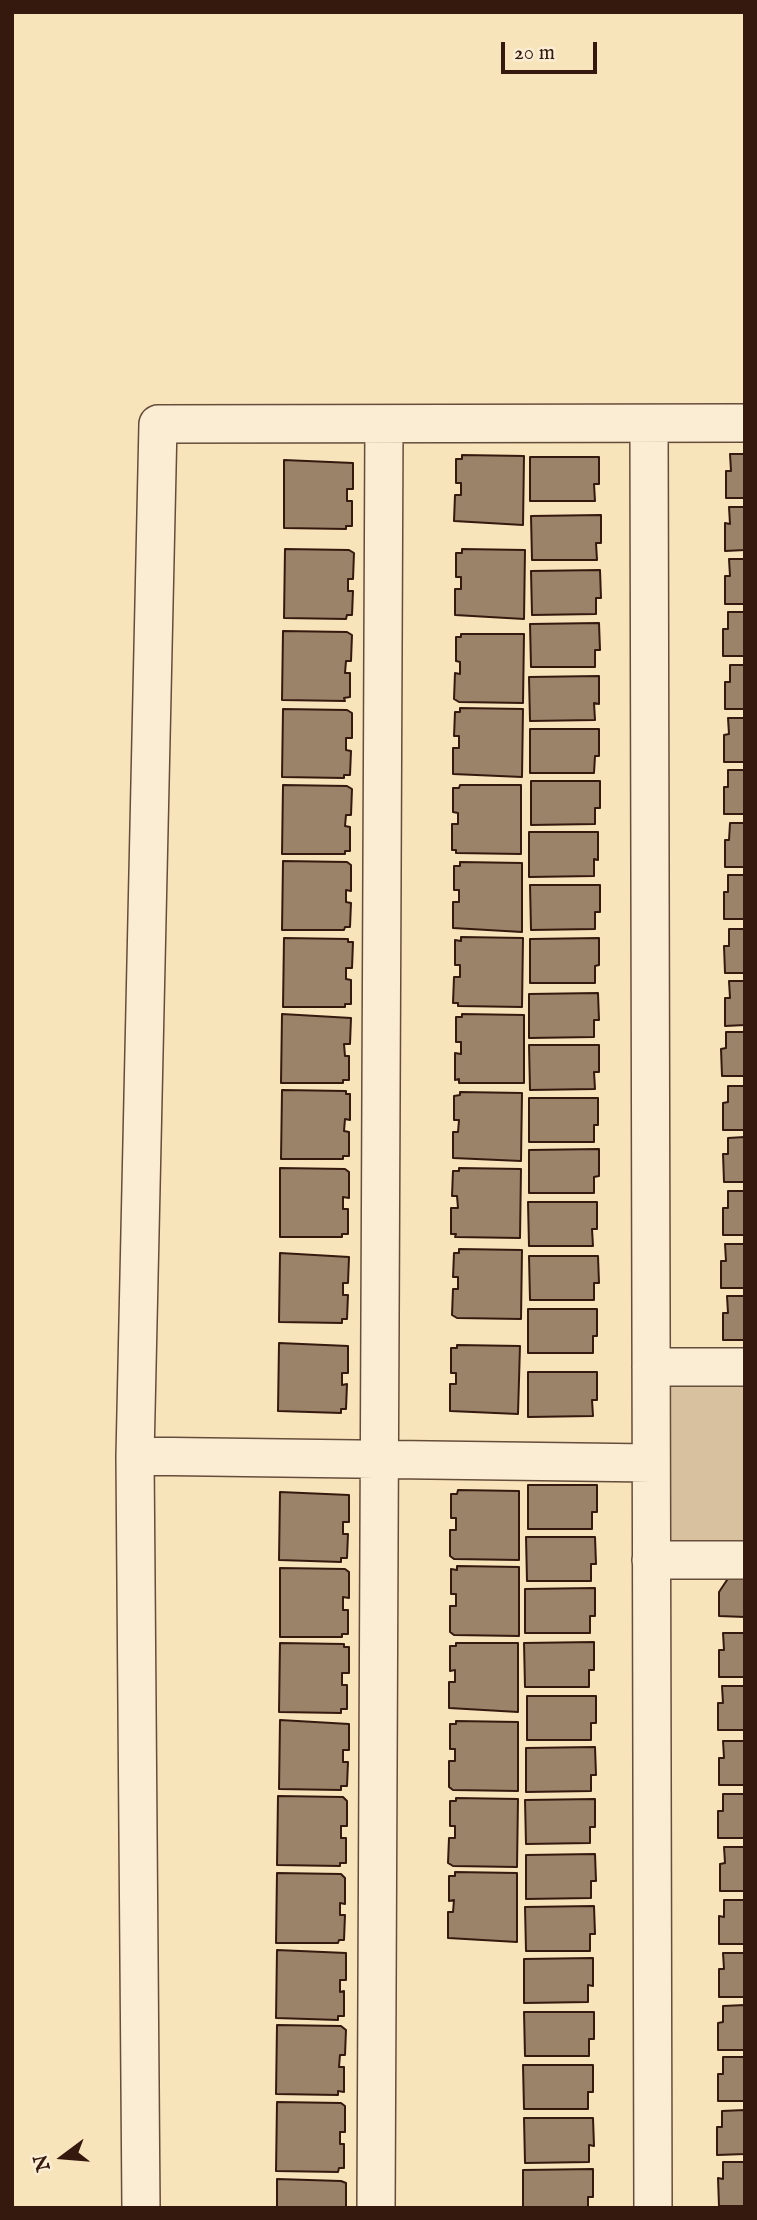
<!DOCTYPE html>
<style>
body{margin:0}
#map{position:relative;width:757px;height:2220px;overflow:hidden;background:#f8e4bb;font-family:"IM FELL English",serif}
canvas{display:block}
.frame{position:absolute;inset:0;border:14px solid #35190f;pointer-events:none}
.north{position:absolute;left:28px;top:2122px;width:70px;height:70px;-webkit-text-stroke:5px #faedd3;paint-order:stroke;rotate:254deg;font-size:19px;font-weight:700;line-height:28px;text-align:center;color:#35190f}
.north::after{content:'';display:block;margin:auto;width:24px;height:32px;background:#35190f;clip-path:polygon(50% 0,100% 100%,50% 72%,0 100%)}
.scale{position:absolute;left:501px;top:42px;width:96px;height:32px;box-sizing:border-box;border:4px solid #35190f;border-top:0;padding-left:9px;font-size:21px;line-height:24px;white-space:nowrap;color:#35190f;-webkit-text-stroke:5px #faedd3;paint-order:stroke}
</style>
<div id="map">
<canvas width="757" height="2220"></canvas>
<div class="frame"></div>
<div class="north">N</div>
<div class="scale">20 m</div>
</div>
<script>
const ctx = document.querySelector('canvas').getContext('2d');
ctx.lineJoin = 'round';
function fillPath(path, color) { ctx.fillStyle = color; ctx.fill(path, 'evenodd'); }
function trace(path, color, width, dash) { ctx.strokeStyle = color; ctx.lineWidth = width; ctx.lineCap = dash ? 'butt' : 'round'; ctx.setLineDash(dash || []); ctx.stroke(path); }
const green = new Path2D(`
 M651 1367H745V1560H651Z`);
const building = new Path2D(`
 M730 454H745V498H726V471H731Z
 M462 455 524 456 523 525 454 521 455 495H461V483H456V459H462Z
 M530 457H599V484H594L595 501H530Z
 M284 460 353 463V489H347V501H352V526H346V529L284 528Z
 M729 507H745V550L725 551V523L730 524Z
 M601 515V543H596L597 560H532L531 516Z
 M285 549 349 550 354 553 353 579H348V591H353L352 615H347L346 619 284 618Z
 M462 549 525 550 524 619 455 615V589H461V577H456V553H462Z
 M729 559H745V604H725V576H730Z
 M600 570 601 598H596V614L532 615 531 571Z
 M728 612H745V656H723V629H728Z
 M599 623 600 650H595V667H531L530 624Z
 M283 631 347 632 352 635 351 661H346L345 673H350V697L344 698 345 701 282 700Z
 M461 634H524L523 703 459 702 454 699 455 673 460 674V662L456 661V637H461Z
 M730 665H745V709H725V682H730Z
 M599 676V704L594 703 595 720 530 721 529 677Z
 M460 708 523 709 522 777 453 774V748H459V736H454L455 712H460Z
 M283 709 347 710 352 713V738H346V750L351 751 350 775H344V778L282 777Z
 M728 718H745V762H724V735L729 734Z
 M530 729H599V756H595L594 773H530Z
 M728 770H745V814H724V787H728Z
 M531 781H600V808H595V824L531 825Z
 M283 785 347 786 352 789 351 815H346L345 826 350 827V851H345V854H282Z
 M460 785H521V854L456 853V850H452V824H458V813L453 812V788H459Z
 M730 823H745V867H725V840H729Z
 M529 832H598V860L594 859V876L529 877Z
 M283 861 347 862 351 865V891L346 890V902L351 903 350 927H345L344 930H282Z
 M460 862 522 863V932L453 928V902H459V890H454V866H460Z
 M728 875H745V919H724V892H728Z
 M530 885H600V912H595V929L531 930Z
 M729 929H745V973H725L724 946H729Z
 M461 937 523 938 522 1007 458 1006V1003H453L454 977H460V965H455V940L461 941Z
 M284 938 348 939V942H353L352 968H346V979L351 980V1004H345V1007H283Z
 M599 938V965L595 966V983H530V939Z
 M729 981H745V1025L725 1026V998H730Z
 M598 993 599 1020H594V1037L529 1038V994Z
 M282 1014 351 1018 350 1044H344L345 1056H349V1080H343V1083H281Z
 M462 1014 524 1015V1083H459V1079L455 1080V1053L461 1054V1042H456V1017H462Z
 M726 1032H745V1076H722L721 1049 726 1048Z
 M529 1045H599V1072H594L595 1089 530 1090Z
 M728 1086H745V1130H723V1103L728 1102Z
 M282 1090 346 1091V1094H350V1120L345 1119 344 1131 349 1132V1156H343V1159H281Z
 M460 1092 522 1093 521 1161 453 1158V1132H458L459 1120H454V1096L460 1095Z
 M529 1098H598V1125H594V1142H529Z
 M745 1137V1182H724L723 1154H728V1138Z
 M599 1149V1176L594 1177V1193H529V1150Z
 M280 1168 345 1169 349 1172V1198L343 1197V1209H348V1234H342V1237H280Z
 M459 1168 521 1169 520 1238 455 1237 456 1234H451V1208H458L457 1196H452L453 1171H459Z
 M728 1191H745V1235H723V1208H728Z
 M528 1202H597V1229H592L593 1246H529Z
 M725 1244H745V1288H721V1261H726Z
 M459 1249 522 1250 521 1319 457 1318 452 1315 453 1289H458V1277H453L454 1253H459Z
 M280 1253 349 1257 348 1283H343V1295H348L347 1319H342V1323L279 1322Z
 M529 1256H598L599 1283H594V1300H530Z
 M727 1296H745V1340H723V1313H728Z
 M528 1309H597V1336H593V1353H528Z
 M279 1343 348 1346V1373H342V1385L347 1384 346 1409H341V1413L278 1411Z
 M457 1345 520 1346 518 1414 450 1411V1384H456V1373H451V1348H457Z
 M528 1372H597V1400H592L593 1416 528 1417Z
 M528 1485H597V1512H592V1529H528Z
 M458 1490 519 1491V1560L454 1559 450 1556V1530H456V1518H451V1494H457Z
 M280 1492 349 1495V1522H343V1534H348L347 1558H341V1562L279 1560Z
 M526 1537H595L596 1564H591V1581H527Z
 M457 1566 519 1567V1636L454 1635 450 1632V1606H456V1594H451V1569L457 1570Z
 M280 1568 345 1569 349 1572V1598L343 1597V1610H348V1634H342V1637H280Z
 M731 1574H745V1617L719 1616V1592Z
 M595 1588V1616H590V1633H525V1589Z
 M723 1633H745V1677H719V1650H724Z
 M594 1642V1670H589V1687H525L524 1643Z
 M280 1643 344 1644V1647H349V1673H342V1685H347V1709H341V1713L279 1712Z
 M456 1643H518V1712L449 1708V1682H455V1670L450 1671V1646H456Z
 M722 1686H745V1730H718V1703H723Z
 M527 1696H596V1723H591V1740H527Z
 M280 1720 349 1724V1750H343V1762H348L347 1786H341V1790L279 1789Z
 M456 1721 518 1722V1791L453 1790 449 1787V1761H455V1749H450V1724H456Z
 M723 1741H745V1785H719V1758H724Z
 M595 1747 596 1775H591V1791L526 1792V1748Z
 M723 1794H745V1838H718V1811H723Z
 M278 1796 343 1797 347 1801V1826H341V1838H346V1863H340V1866L277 1865Z
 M456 1798 518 1799 517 1867 453 1866 448 1863 449 1838H455V1826H450V1801H456Z
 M595 1799V1827H590V1843L526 1844 525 1800Z
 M724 1847H745V1891H720V1864L725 1863Z
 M595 1854 596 1881H591V1898L526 1899V1855Z
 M455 1872 517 1873V1942L448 1938V1912H453L454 1900 449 1901V1876H455Z
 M277 1873 341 1874 345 1878V1904L340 1903V1915H345L344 1940H339L338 1943H276Z
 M724 1900H745V1944H719V1916L724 1917Z
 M594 1906 595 1934H590V1951H526L525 1907Z
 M277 1950 346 1953V1980H340V1992L344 1991V2016H338V2020L276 2018Z
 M723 1953H745V1997H719V1969H724Z
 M593 1958V1986L588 1985V2002L524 2003V1959Z
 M745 2005V2050H718V2023L723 2022V2006Z
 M524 2012H594V2039H589V2056H525Z
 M277 2025 341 2026 346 2030 345 2055H340L339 2067H344V2092L338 2091V2095L276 2094Z
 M723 2057H745V2101H718V2074H723Z
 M523 2065H593V2092H588V2109H524Z
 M277 2102 341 2103 345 2106V2132H340V2144H344V2168H339L338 2172 276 2171Z
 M745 2110V2154L717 2155V2127H722V2111Z
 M524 2118H593L594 2146 589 2145V2162L525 2163Z
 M723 2162H745V2206H719L718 2178 723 2179Z
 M593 2169V2197H588V2208H523V2170Z
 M277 2179 341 2181 346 2183V2208H277Z`);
const minor = new Path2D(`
 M649 424 653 2208
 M651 1367H745
 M135 1456 651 1463
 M651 1560H745
 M141 2208 135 1456 158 424 745 423
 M376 2208 384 424`);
fillPath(green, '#d7c19e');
fillPath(building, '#9a8368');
trace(building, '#35190f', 2);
trace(minor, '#664c3a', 40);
trace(minor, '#faedd3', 37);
</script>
